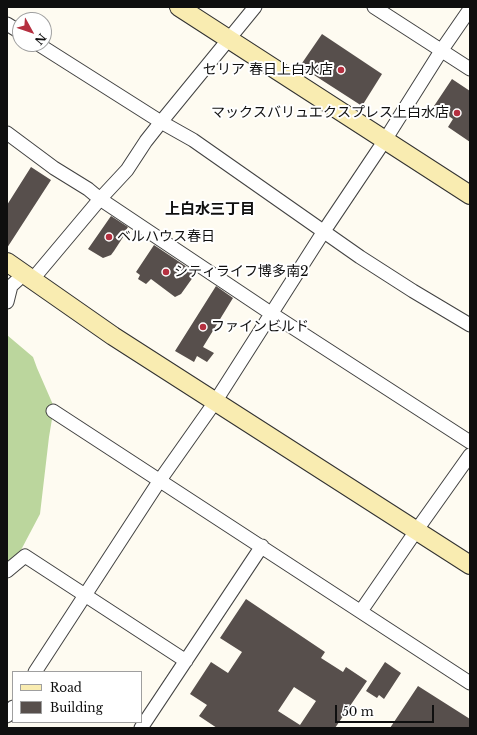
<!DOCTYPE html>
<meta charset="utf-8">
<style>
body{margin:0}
#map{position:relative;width:477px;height:735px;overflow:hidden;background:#fefbf1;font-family:"Libre Baskerville",serif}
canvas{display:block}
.frame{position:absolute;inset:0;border:8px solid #0f0f0f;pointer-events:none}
.legend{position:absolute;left:12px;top:671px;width:130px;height:52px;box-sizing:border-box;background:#fff;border:1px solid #9f9f9f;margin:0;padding:5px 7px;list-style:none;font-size:12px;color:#0f0f0f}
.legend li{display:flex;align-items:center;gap:8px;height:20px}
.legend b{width:20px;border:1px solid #9f9f9f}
.north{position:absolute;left:12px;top:12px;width:40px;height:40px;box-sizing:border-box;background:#fff;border:1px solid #9f9f9f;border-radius:50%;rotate:130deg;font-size:11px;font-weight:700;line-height:16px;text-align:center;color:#0f0f0f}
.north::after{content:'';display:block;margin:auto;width:14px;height:18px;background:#b53040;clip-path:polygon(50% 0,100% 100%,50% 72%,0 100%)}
.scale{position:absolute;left:335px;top:705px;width:99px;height:18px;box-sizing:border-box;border:2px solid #0f0f0f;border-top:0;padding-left:5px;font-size:12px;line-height:14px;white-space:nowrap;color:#0f0f0f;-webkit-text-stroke:3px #fff;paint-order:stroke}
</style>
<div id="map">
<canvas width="477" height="735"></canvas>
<div class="frame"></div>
<ul class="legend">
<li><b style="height:5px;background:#f9ecb1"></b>Road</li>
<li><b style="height:11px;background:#574f4c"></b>Building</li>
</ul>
<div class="north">N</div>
<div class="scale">50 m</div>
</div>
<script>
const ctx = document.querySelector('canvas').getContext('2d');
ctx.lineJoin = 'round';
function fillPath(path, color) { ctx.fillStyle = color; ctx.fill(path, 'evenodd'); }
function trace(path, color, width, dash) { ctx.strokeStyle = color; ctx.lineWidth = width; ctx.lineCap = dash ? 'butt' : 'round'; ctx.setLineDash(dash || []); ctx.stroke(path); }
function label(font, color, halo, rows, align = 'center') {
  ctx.font = font + ' "Libre Baskerville","Noto Sans JP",serif'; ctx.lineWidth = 4; ctx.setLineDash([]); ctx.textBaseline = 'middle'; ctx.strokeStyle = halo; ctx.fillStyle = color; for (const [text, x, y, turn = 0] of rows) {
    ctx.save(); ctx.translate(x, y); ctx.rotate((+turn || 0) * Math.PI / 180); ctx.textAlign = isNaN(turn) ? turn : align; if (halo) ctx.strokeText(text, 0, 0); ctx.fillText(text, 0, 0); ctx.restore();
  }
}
const forest = new Path2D(`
 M7 335 33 357 37 368 54 407 49 437 40 514 21 550 7 563Z`);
const building = new Path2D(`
 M322 34 382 74 362 106 300 66Z
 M452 79 470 91V142L448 127 453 119 434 106Z
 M31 167 51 180 7 248V205Z
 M111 216 128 227 126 230 127 231 114 251 111 255 103 258 88 249Z
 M154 245 196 273 181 294 175 297 151 279 146 284 138 279 140 275 136 272Z
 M216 286 233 298 203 347 214 353 207 362 197 356 194 362 175 351Z
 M246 599 325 652 321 658 343 672 346 667 367 681 335 728H217L199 716 207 705 190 694 211 662 228 673 242 652 220 638ZM294 687 316 701 300 725 278 711Z
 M385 662 401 673 384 699 379 695 377 698 366 691Z
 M418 686 470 719V728H390Z`);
const street = new Path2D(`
 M374 7 470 69
 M7 24 20 32
 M38 44 161 122 255 7
 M7 133 54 168 88 189 100 199 272 314 470 442
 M32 280 100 199 127 170 146 141 161 122 193 140 360 257 413 291 470 325
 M7 288 11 286 24 274
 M7 302 11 286
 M53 411 470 683
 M7 571 25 556 186 661
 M361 611 416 531 470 455
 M35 672 160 480 215 402 324 231 385 140 441 51 470 9
 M7 716 13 707
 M141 728 262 546`);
const secondary = new Path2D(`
 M179 7 470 195
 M7 262 113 336 470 565`);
const markers = [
 [341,70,4,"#b53040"],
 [457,113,4,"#b53040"],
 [109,237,4,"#b53040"],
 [166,272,4,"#b53040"],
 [203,327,4,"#b53040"]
];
const poiNames = [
 ["セリア 春日上白水店",333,70,"right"],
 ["マックスバリュエクスプレス上白水店",449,113,"right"],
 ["ベルハウス春日",117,237],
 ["シティライフ博多南2",174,272],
 ["ファインビルド",211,327]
];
const neighbourhoodNames = [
 ["上白水三丁目",210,210]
];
fillPath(forest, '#bbd69d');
fillPath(building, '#574f4c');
trace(street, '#424242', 15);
trace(secondary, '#313131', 20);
trace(street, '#fff', 13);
trace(secondary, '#f9ecb1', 18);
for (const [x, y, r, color] of markers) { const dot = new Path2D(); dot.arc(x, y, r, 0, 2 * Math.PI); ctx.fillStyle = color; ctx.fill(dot); trace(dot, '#fff', 1.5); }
label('14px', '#0f0f0f', '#fff', poiNames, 'left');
label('bold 15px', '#0f0f0f', '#fff', neighbourhoodNames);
</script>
